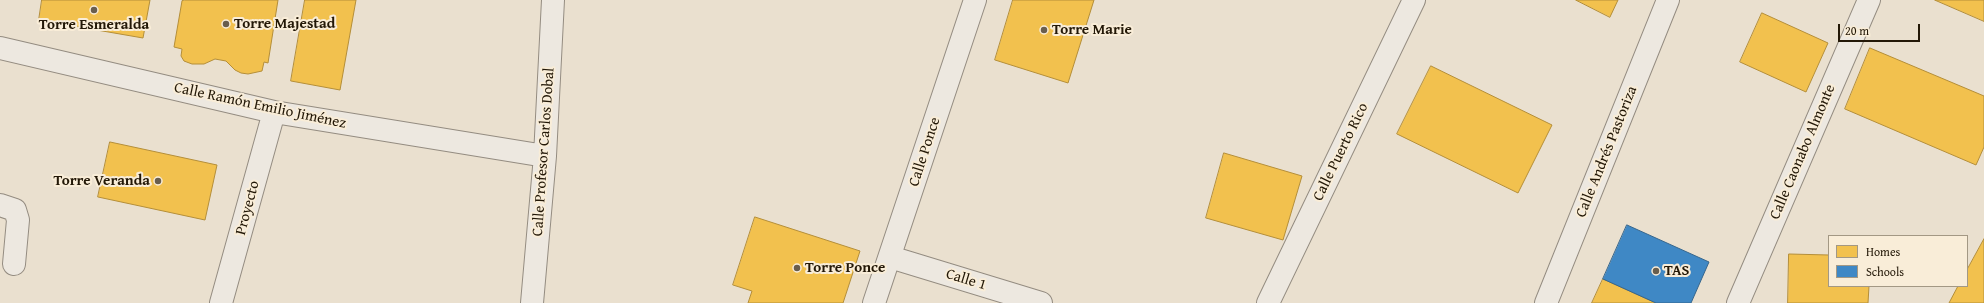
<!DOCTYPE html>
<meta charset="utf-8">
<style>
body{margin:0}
#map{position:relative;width:1984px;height:303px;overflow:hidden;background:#eae0cf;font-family:"Gentium Book Plus",serif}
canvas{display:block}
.legend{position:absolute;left:1828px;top:235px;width:140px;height:52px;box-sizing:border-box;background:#f9edd8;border:1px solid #a39884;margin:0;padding:5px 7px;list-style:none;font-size:12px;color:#231807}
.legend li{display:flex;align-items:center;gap:8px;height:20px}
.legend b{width:20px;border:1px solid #a39884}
.scale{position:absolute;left:1838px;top:24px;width:82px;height:18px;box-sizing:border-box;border:2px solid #231807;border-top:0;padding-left:5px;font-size:12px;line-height:14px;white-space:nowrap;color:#231807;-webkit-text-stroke:3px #f9edd8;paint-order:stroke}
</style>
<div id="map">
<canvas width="1984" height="303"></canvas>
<ul class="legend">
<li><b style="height:11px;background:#f2c14e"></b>Homes</li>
<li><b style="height:11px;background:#3f88c5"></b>Schools</li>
</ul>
<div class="scale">20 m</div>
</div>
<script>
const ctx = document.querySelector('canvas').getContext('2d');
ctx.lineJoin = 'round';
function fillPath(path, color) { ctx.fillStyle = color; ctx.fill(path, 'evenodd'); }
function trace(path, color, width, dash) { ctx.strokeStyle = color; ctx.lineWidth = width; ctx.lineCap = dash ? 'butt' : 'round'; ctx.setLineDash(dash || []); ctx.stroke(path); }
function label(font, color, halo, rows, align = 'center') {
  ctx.font = font + ' "Gentium Book Plus",serif'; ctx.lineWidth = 4; ctx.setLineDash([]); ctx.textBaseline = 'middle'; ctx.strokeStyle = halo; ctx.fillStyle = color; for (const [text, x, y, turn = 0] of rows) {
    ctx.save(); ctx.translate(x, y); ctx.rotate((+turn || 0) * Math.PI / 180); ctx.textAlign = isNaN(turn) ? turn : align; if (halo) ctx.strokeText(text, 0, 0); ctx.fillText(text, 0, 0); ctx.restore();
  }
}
const homes = new Path2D(`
 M42 0H150L143 38 39 20Z
 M185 0H278L268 63 264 62 262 71 248 74 241 73 235 70 226 61 215 59 204 64H192L184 61 181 56 182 49 174 47 182 1Z
 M305 0H356L340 90 291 81Z
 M1013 0H1094L1068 83 995 60Z
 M1576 0H1618L1610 17Z
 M1935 0H1984V21Z
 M1762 13 1828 43 1806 92 1740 62Z
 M1870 48 1984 96V147L1976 165 1845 109Z
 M1431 66 1552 125 1518 193 1397 134Z
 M110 142 217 165 205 220 98 197Z
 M1224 153 1302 176 1283 240 1206 218Z
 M755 217 860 251 843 303H748L752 291 733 285Z
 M1984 239V303H1949L1958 286H1967V270Z
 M1789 254 1829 255V286H1869L1868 303H1788Z
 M1603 279 1656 303H1592Z`);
const schools = new Path2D(`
 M1627 225 1709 262 1691 303H1656L1603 279Z`);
const minor = new Path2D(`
 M0 48 274 112 545 156
 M0 205 15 210 18 220 14 264
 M890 257 1041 303
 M221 303 274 112
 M532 303 545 156 553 0
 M874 303 975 0
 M1268 303 1414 0
 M1546 303 1668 0
 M1738 303 1869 0`);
const markers = [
 [94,10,4,"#695e4d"],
 [226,24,4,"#695e4d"],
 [1044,30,4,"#695e4d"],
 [158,181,4,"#695e4d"],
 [797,268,4,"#695e4d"],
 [1656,271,4,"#695e4d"]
];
const poiNames = [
 ["Torre Majestad",234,24],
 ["Torre Esmeralda",94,25,"center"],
 ["Torre Marie",1052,30],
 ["Torre Veranda",150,181,"right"],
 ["Torre Ponce",805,268],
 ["TAS",1664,271]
];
const streetNames = [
 ["Calle Ramón Emilio Jiménez",260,106,12],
 ["Calle Profesor Carlos Dobal",544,152,-86],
 ["Calle Ponce",925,152,-72],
 ["Calle Puerto Rico",1341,152,-64],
 ["Calle Andrés Pastoriza",1607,152,-68],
 ["Calle Caonabo Almonte",1803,152,-67],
 ["Proyecto",248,208,-75],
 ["Calle 1",966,280,17]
];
fillPath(homes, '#f2c14e');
trace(homes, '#b48e39', 1);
fillPath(schools, '#3f88c5');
trace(schools, '#37668c', 1);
trace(minor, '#948c81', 24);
trace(minor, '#ede8e0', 22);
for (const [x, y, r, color] of markers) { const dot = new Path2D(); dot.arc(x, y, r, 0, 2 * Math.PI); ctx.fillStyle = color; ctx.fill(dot); trace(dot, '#f9edd8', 1.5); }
label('bold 15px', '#231807', '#f9edd8', poiNames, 'left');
label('15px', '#231807', '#f9edd8', streetNames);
</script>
